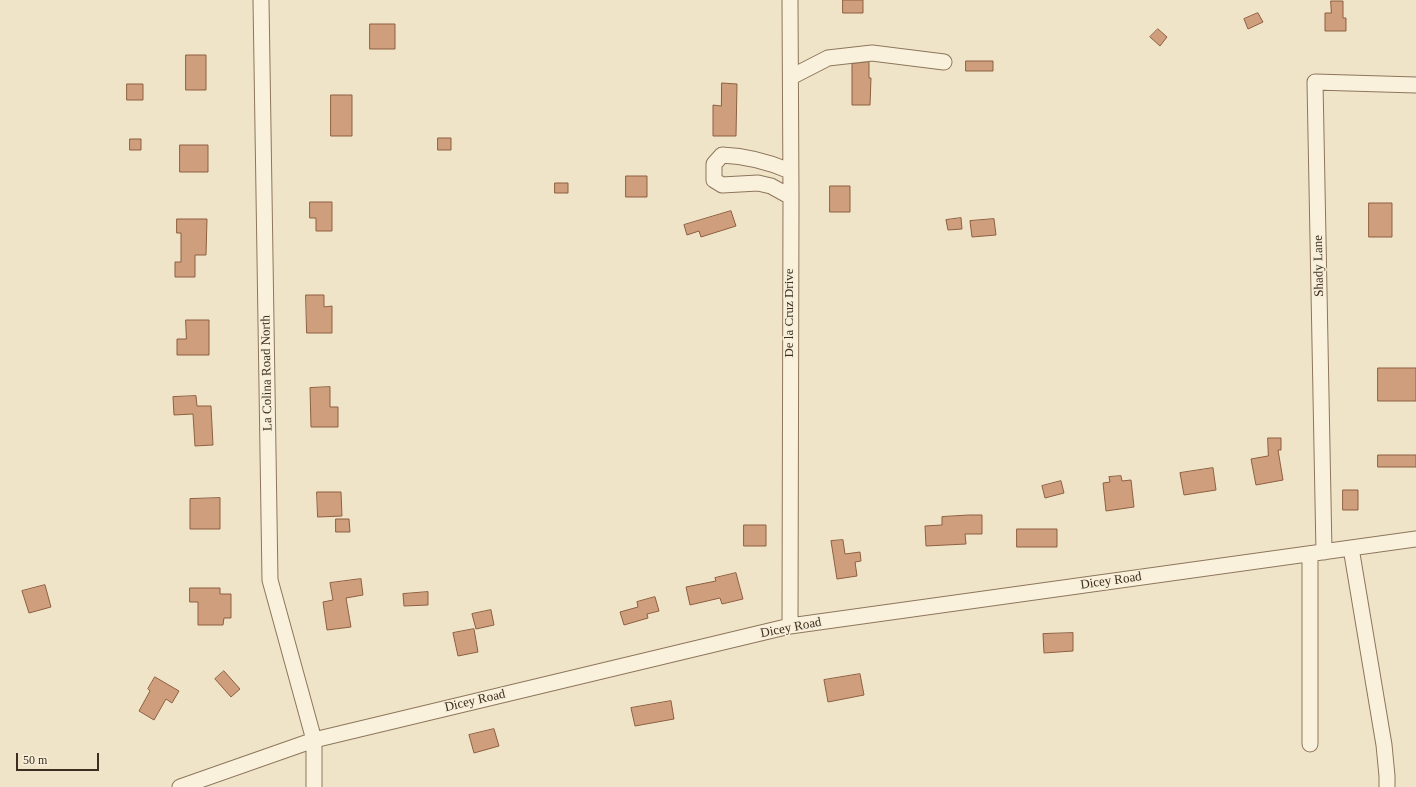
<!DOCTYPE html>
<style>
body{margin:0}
#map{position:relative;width:1416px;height:787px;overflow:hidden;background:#f0e4c8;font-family:"Times New Roman",serif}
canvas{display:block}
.scale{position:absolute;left:16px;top:753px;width:83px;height:18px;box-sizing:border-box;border:2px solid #3d2e20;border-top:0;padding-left:5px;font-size:12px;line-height:14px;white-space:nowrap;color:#3d2e20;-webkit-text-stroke:3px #f7eed8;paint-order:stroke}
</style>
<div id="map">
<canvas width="1416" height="787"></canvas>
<div class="scale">50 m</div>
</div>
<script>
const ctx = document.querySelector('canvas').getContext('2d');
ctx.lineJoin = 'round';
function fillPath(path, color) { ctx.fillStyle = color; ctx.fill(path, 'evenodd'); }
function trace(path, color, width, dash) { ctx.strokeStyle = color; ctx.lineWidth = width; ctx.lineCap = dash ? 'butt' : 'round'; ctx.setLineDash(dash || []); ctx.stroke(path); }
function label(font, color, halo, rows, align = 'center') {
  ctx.font = font + ' "Times New Roman",serif'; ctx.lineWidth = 3; ctx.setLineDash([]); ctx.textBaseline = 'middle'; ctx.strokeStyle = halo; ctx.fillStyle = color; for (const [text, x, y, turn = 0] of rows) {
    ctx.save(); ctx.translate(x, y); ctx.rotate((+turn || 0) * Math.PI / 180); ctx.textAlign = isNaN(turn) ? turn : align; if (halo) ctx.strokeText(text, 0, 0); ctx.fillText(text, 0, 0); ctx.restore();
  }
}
const building = new Path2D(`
 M843 0H863V13H843Z
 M1331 1H1343V18H1346V31H1325V13H1331Z
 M1258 13 1263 22 1248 29 1244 19Z
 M370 24H395V49H370Z
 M1158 29 1167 37 1160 46 1150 37Z
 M186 55H206V90H186Z
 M966 61H993V71H966Z
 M869 62V78H871L870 105H852V64Z
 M722 83 737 84 736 136H713V105L721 106Z
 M127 84H143V100H127Z
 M331 95H352V136H331Z
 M438 138H451V150H438Z
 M130 139H141V150H130Z
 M180 145H208V172H180Z
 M626 176H647V197H626Z
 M555 183H568V193H555Z
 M830 186H850V212H830Z
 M310 202H332V231H316V218H310Z
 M1369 203H1392V237H1369Z
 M731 211 736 226 701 237 699 231 687 235 684 225Z
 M961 218 962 229 948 230 946 220Z
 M177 219H207L206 255H195V277H175V262H181V233H177Z
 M994 219 996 235 972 237 970 221Z
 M306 295H324V307L332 306V333H307Z
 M186 320H209V355H177V339H186Z
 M1378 368H1416V401H1378Z
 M330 387V407H338V427H311L310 388Z
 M196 396 197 406H211L213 445 195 446 193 414 174 415 173 397Z
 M1268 438H1281V450H1278L1283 480 1256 485 1251 459 1268 456Z
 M1378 455H1416V467H1378Z
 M1213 468 1216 490 1184 495 1180 473Z
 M1121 476 1122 481 1131 480 1134 507 1106 511 1103 483 1110 482 1109 477Z
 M1061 481 1064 493 1045 498 1042 486Z
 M1343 490H1358V510H1343Z
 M317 492H341L342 516 318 517Z
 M220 498V529H190V499Z
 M969 515H982V534H965L966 544 926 546 925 526 942 525V517Z
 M336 519H349L350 532H336Z
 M744 525H766V546H744Z
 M1017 529H1057V547H1017Z
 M843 540 845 554 860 552 861 561 855 562 857 576 837 579 831 541Z
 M736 573 743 599 722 604 720 598 690 605 686 587 716 581 715 578Z
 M361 579 363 595 346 598 351 627 327 630 323 602 333 600 330 583Z
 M45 585 51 607 29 613 22 591Z
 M190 588H220V594H231V618H224L223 625H198V602H190Z
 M428 592V605L404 606 403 594Z
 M655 597 659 611 647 614 648 618 624 625 620 612 638 607 637 602Z
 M491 610 494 625 476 629 472 614Z
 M474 629 478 652 458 656 453 633Z
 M1073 633V651L1044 653 1043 634Z
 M224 671 240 689 231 697 215 679Z
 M860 674 864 695 828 702 824 680Z
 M155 677 179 691 172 703 166 699 154 720 139 711 150 691 148 689Z
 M671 701 674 719 635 726 631 708Z
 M494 729 499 746 474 753 469 735Z`);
const minor = new Path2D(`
 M261 0 270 580 314 740V787
 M790 0 791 197 790 626
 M791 77 828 58 872 53 944 62
 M790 171C769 162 746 156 722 155L714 164V180L722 185 758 183 771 186 791 197
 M1351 548 1384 745 1387 776V787
 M1324 552 1315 82 1416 85
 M1310 744V554
 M180 787 314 740 790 626 1416 539`);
const streetNames = [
 ["Shady Lane",1319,266,-91],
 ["De la Cruz Drive",790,313,-90],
 ["La Colina Road North",267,373,-91],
 ["Dicey Road",1111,581,-8],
 ["Dicey Road",791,628,-11],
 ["Dicey Road",475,701,-13]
];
fillPath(building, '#cf9f7d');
trace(building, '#8d5f41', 1);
trace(minor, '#8d765c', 17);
trace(minor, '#faf1dc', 15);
label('13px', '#3d2e20', '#f7eed8', streetNames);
</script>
